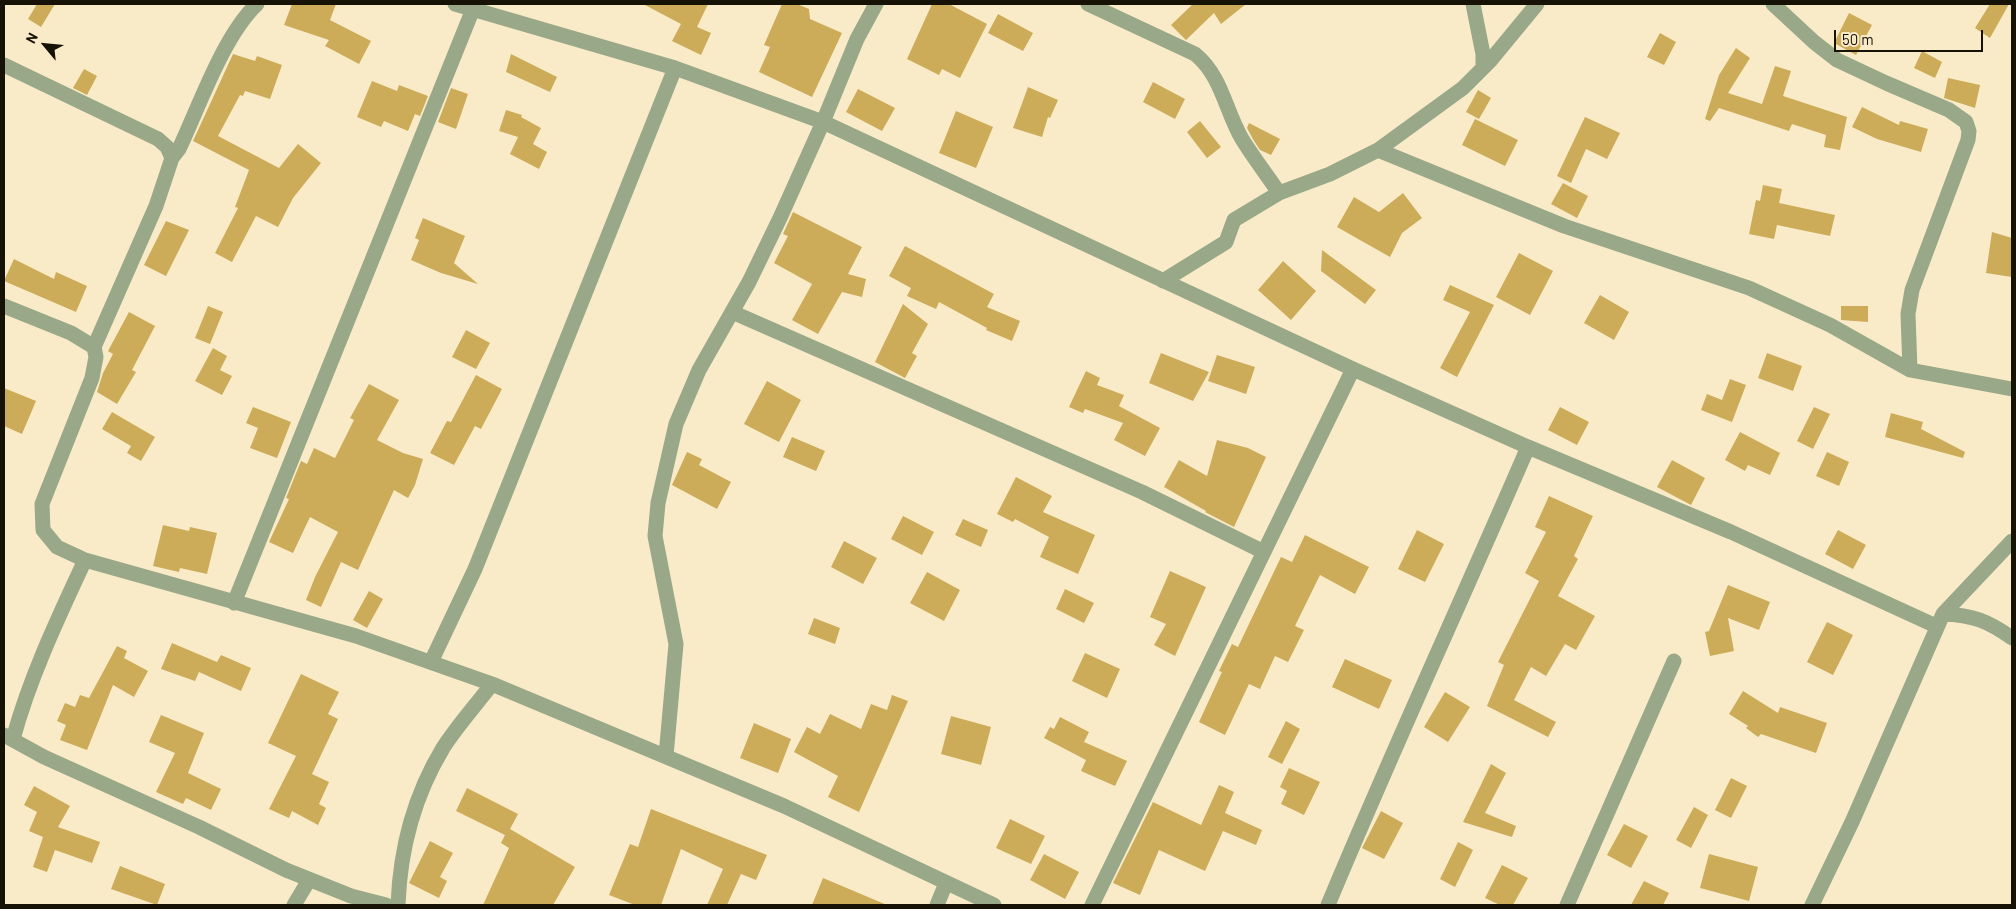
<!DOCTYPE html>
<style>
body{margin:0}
#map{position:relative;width:2016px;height:909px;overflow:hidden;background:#faebc8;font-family:Barlow,sans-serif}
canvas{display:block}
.frame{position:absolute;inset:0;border:5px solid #171206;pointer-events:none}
.north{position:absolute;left:20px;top:20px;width:50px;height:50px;-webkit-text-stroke:4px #faebc8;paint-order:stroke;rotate:298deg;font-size:14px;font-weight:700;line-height:20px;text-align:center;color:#171206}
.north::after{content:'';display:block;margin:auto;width:18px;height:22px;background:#171206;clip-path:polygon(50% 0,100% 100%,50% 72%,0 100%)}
.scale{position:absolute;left:1834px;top:30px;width:149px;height:22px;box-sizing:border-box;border:2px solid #171206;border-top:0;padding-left:6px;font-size:15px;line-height:18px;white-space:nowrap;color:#171206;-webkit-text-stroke:4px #faebc8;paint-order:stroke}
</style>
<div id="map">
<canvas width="2016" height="909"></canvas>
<div class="frame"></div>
<div class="north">N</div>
<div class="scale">50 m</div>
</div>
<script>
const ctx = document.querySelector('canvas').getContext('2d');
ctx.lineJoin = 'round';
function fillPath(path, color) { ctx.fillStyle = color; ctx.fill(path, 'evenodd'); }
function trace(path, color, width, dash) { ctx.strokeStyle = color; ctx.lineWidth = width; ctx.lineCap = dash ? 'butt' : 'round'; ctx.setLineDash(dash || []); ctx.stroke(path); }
const building = new Path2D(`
 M37 4H55L41 27 28 19Z
 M292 4H336L330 20 371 41 359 64 325 46 329 40 284 25Z
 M643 4H708L697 27 711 33 701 55 672 41 681 24Z
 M782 4H797L809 9 810 19 842 33 812 97 759 72 770 47 764 45Z
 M932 4H949L987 24 960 78 942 69 939 75 907 59Z
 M1193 4H1246L1221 24 1214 13 1186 40 1171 25Z
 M1990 4H2009L1990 38 1975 28Z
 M1849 13 1872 25 1856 55 1834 43Z
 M998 14 1033 33 1023 51 988 33Z
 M1660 33 1676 42 1664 65 1647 57Z
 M1736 48 1750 58 1728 93 1762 104 1775 66 1791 71 1783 96 1847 117 1840 150 1824 147 1826 135 1792 124 1789 131 1719 108 1710 121 1705 119 1719 75Z
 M1922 51 1942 62 1935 78 1914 68Z
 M233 54 255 61 257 56 282 65 270 99 245 91 243 96 240 95 218 136 279 168 298 144 321 163 293 198 278 227 256 216 232 262 215 253 238 208 235 207 249 170 193 141Z
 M511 54 557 77 550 92 506 72Z
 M84 69 97 76 87 95 73 88Z
 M1948 78 1980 85 1975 108 1944 98Z
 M372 81 397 91 399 85 428 96 420 116 415 114 408 131 384 121 381 127 357 117Z
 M1153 82 1185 99 1175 119 1143 102Z
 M1028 87 1058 100 1050 118 1048 117 1042 137 1013 128Z
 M451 88 468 94 456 129 438 122Z
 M858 89 895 108 882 131 846 112Z
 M1478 90 1491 98 1479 119 1466 112Z
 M1862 107 1899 125 1900 121 1928 129 1921 152 1877 139 1852 127Z
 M506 110 522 115 521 117 541 128 533 144 547 152 539 169 510 154 518 137 499 131Z
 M956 111 993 127 976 168 939 153Z
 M1585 117 1620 133 1607 159 1586 149 1571 183 1557 176Z
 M1475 119 1518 140 1505 166 1462 145Z
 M1200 121 1221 147 1207 158 1187 132Z
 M1249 123 1280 139 1271 155 1260 150 1254 141 1247 128Z
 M1563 183 1588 196 1577 218 1551 204Z
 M1763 185 1782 189 1779 203 1835 215 1830 236 1777 225 1774 239 1749 234 1756 200 1760 201Z
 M1403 193 1422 218 1402 233 1390 257 1337 227 1354 197 1379 212Z
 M793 212 862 247 848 274 866 279 862 297 842 292 818 334 792 320 812 284 774 263 788 236 783 234Z
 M423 218 465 236 454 263 478 284 441 273 411 260 419 240 415 238Z
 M166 221 189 230 166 276 144 265Z
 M1992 232 2012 238V277L1986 273Z
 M905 246 994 294 987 307 1020 321 1012 341 986 330 987 328 939 302 936 309 907 296 911 288 889 276Z
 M1322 250 1376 290 1365 304 1321 271Z
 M1519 253 1553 271 1530 315 1496 297Z
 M14 259 54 279 56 272 87 286 76 312 4 281Z
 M1283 261 1316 291 1291 320 1258 290Z
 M1450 285 1494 305 1457 377 1440 368 1470 312 1443 300Z
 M1600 295 1629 312 1614 340 1584 323Z
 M903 304 928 324 912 353 917 356 905 378 875 362Z
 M208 306 223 312 210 344 195 338Z
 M1841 306H1868V322L1841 320Z
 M129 312 155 326 132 370 136 372 117 404 97 392 103 373 113 354 108 351Z
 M466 330 490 343 476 369 452 357Z
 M213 348 227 356 220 370 232 376 222 395 195 381Z
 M1161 353 1209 372 1193 401 1149 383Z
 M1767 353 1802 366 1793 391 1758 378Z
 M1217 355 1255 367 1246 394 1208 381Z
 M1086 371 1100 378 1097 385 1124 395 1119 406 1160 428 1145 456 1114 440 1123 423 1085 409 1083 413 1069 407Z
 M476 375 502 389 481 429 475 426 454 465 430 453 447 421 451 422Z
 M1730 379 1746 385 1732 422 1701 410 1707 394 1722 400Z
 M767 381 801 400 779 442 744 424Z
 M369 384 399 400 377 440 403 453 423 459 415 485 408 498 394 490 358 570 341 562 321 607 306 600 315 577 338 532 310 517 293 553 269 542 289 499 286 498 301 461 307 464 314 448 335 458 354 420 350 418Z
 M4 388 36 401 22 434 4 426Z
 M253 407 291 422 277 458 250 448 258 428 246 423Z
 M1560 407 1589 422 1577 445 1548 430Z
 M1814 407 1830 414 1813 449 1797 441Z
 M112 412 155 437 141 461 127 453 131 446 102 429Z
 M1891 413 1923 422 1921 429 1965 452 1963 458 1885 437Z
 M1740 432 1780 453 1770 475 1748 465 1745 471 1725 460Z
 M792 437 825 451 816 471 783 457Z
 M1217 440 1248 448 1266 457 1234 527 1205 512 1206 511 1164 487 1179 460 1207 476Z
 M687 452 702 459 699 465 731 482 717 509 672 485Z
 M1827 452 1849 462 1839 486 1816 476Z
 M1672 460 1705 478 1691 505 1657 487Z
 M1016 477 1052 496 1043 512 1095 535 1078 574 1040 557 1049 537 1015 519 1013 522 997 514Z
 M1549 496 1593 516 1574 556 1578 559 1558 596 1595 616 1576 650 1565 644 1546 676 1531 667 1514 700 1556 722 1548 737 1487 706 1504 665 1498 662 1539 581 1525 573 1546 532 1535 527Z
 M903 516 934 532 922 555 891 539Z
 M963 519 988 530 981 547 955 535Z
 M163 525 189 531 190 527 217 533 207 574 180 568 179 572 153 566Z
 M1417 530 1444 544 1425 582 1398 569Z
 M1838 530 1866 545 1853 569 1825 554Z
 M1305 535 1369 567 1355 594 1320 575 1295 626 1304 630 1288 662 1275 656 1260 689 1249 684 1225 735 1199 722 1222 672 1219 671 1232 644 1238 647 1281 557 1292 562Z
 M844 541 877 558 863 584 831 567Z
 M1170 571 1206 587 1175 656 1154 645 1166 624 1150 617Z
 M927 572 960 590 944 621 910 603Z
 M1728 585 1770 602 1759 630 1728 618 1734 651 1710 656 1705 632 1709 631Z
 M1065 589 1094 603 1084 623 1056 609Z
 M369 591 383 599 367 628 353 620Z
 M814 618 840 628 835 644 808 634Z
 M1827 622 1853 635 1833 675 1807 662Z
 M172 643 217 662 221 655 251 668 241 691 199 672 195 681 161 669Z
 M117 646 127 651 124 658 148 671 134 697 113 685 87 750 60 740 66 725 57 721 65 703 75 707 80 695 89 698Z
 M1085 653 1120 669 1107 698 1072 681Z
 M1345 659 1392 680 1379 709 1332 687Z
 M301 674 339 692 328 714 338 719 312 774 329 782 319 804 326 808 318 825 292 811 289 818 269 809 296 756 268 743Z
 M1743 691 1778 713 1780 707 1827 723 1816 753 1761 734 1758 737 1746 728 1748 726 1729 714Z
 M1445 692 1470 707 1448 742 1424 727Z
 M892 695 908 701 859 812 828 797 838 776 794 752 807 727 820 734 830 714 861 729 871 704 887 710Z
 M161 715 204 733 188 773 221 789 211 810 186 798 183 804 156 792 175 753 149 742Z
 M951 716 991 727 981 765 941 754Z
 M1060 717 1089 732 1084 742 1127 761 1115 786 1081 771 1086 760 1044 738 1050 727 1054 729Z
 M1286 721 1300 729 1282 764 1268 757Z
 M754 723 791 739 778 773 740 758Z
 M1491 764 1506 773 1485 813 1516 826 1512 837 1463 822Z
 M1289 768 1320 782 1304 815 1281 804 1287 791 1280 787Z
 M1731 778 1747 786 1731 818 1715 810Z
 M1219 785 1234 792 1225 813 1262 830 1256 845 1223 831 1205 871 1159 850 1140 895 1113 883 1153 802 1201 825Z
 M34 786 70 806 58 827 100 842 92 863 55 850 47 872 33 867 43 837 29 831 37 812 24 805Z
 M467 788 518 814 510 829 575 867 553 905H483L509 848 501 843 505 835 456 811Z
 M1694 807 1708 815 1691 848 1676 840Z
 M651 809 767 855 756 880 741 874 727 905H707L723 869 681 849 661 905H635L609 895 630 844 638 847Z
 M1381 811 1403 823 1384 859 1362 848Z
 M1010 819 1045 836 1031 864 996 848Z
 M1624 824 1648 836 1631 868 1607 855Z
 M430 841 453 853 440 877 447 881 439 898 409 883Z
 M1458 842 1473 850 1455 887 1440 879Z
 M1044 854 1079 872 1065 899 1030 880Z
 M1709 854 1758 867 1749 901 1700 888Z
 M1502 865 1528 878 1513 905H1500L1485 898Z
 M120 866 165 884 157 905 111 889Z
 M823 878 887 905H812Z
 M1644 881 1669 893 1663 905H1631Z`);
const minor = new Path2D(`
 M455 4 675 68 823 122 1353 369 1528 447 1731 532 1936 626
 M1088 4 1195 54C1222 76 1225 110 1242 139 1253 157 1267 175 1279 193
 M1473 4 1483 54V68
 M1773 4 1814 42 1837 60 1886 83 1949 110 1966 122 1969 131 1968 140 1912 290 1908 314 1910 370
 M4 65 158 139 167 147 172 158 156 206 94 347
 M1378 150 1564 226 1749 288 1830 325 1910 370 2012 389
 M172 158 179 149C199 107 223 36 257 4
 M1163 281 1226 242 1234 220 1279 193 1330 174 1378 150 1463 88 1490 61 1537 4
 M4 306 71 333 94 347 96 357 92 378 42 504 43 530 57 547 85 560 356 636 492 684 784 806 994 905
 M732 312 1142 492 1264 552
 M234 603 473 9
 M1943 614C1973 615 1988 621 2012 638
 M431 662 475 569 675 68
 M4 735 44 757 199 827 286 870 351 896 386 905
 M13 739C30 677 58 618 85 560
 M666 756 676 644 655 536 658 503 676 424 699 370 749 282 780 218 823 122 857 39 876 4
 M294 905 309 880
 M398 905C400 850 414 796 443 748 457 726 476 705 492 684
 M937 905 946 883
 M1092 905 1353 369
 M1328 905C1392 751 1462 600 1528 447
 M1567 905 1674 661
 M1812 905 1852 822 1943 614 2012 541`);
fillPath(building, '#ccac59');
trace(minor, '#98a888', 15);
</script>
